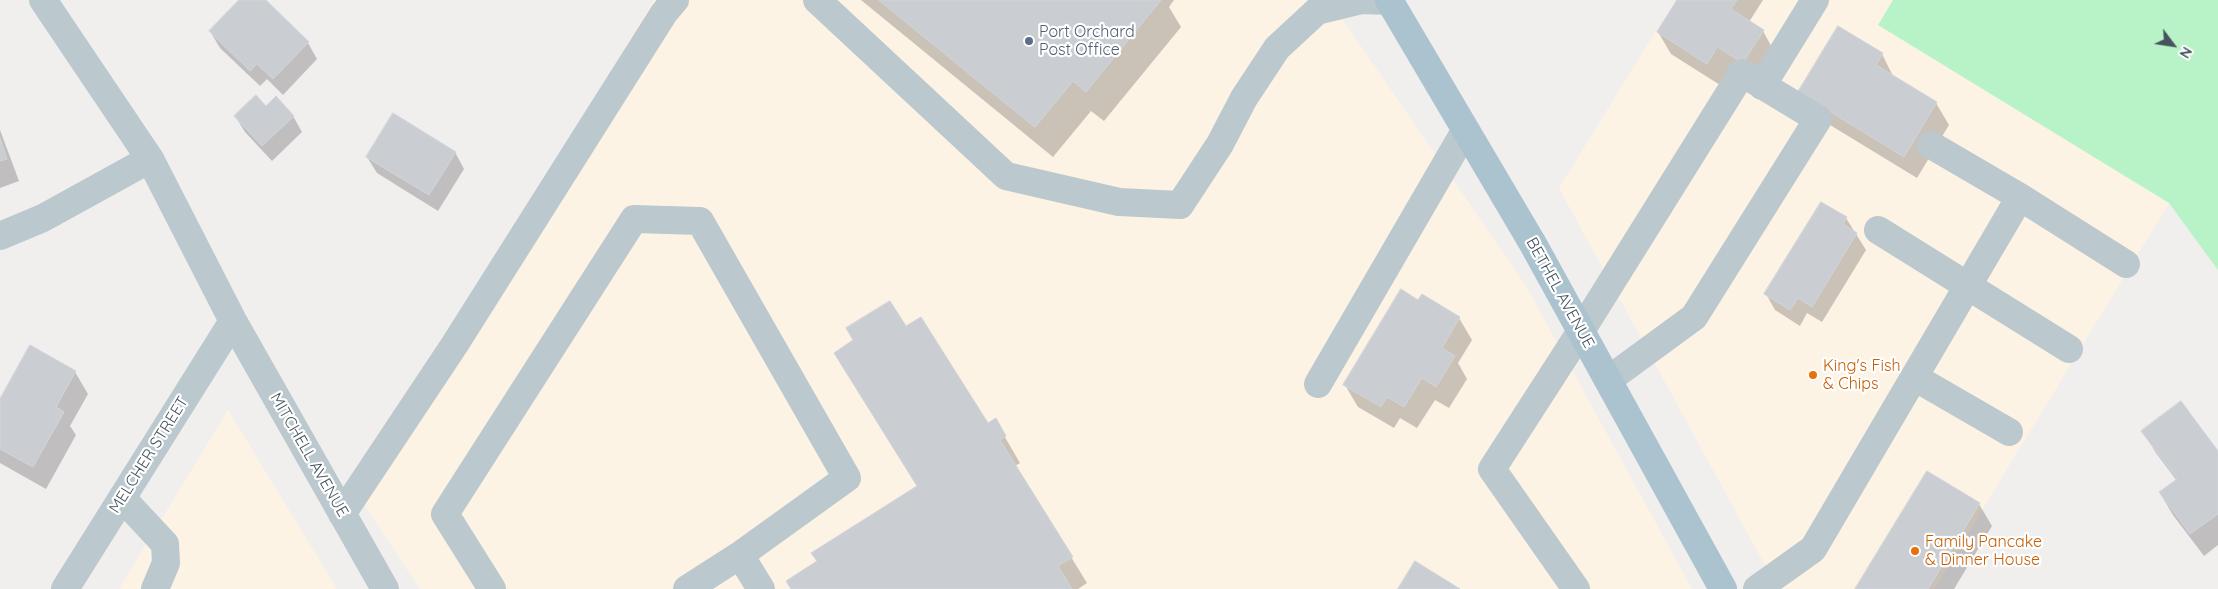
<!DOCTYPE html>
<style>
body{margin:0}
#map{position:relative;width:2218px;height:589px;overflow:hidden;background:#f1eeee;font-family:Quicksand,sans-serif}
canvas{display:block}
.north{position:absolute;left:2148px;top:20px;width:50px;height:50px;-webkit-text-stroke:4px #fff;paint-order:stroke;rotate:121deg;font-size:14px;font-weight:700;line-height:20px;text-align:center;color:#45545d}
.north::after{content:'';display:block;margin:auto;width:18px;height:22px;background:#45545d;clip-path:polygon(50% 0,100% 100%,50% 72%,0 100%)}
</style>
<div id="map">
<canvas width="2218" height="589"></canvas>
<div class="north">N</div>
</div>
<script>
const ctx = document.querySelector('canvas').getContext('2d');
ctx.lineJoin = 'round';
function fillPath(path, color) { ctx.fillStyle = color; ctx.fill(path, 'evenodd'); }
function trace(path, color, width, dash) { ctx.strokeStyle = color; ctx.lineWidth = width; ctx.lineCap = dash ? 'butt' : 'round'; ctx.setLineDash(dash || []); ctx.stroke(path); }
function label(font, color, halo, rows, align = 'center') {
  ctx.font = font + ' Quicksand,sans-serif'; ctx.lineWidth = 4.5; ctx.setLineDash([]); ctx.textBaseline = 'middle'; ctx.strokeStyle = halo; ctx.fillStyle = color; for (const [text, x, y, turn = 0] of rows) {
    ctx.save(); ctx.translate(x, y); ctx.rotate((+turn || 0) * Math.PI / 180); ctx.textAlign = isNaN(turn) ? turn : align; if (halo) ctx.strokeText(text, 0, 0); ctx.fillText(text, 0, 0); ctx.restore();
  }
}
const commercial = new Path2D(`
 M654 0H1329L1526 286 1692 589H420L355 491Z
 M1675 0H1893L1879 25 2169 203 1934 589H1778L1559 188Z
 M228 410 337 589H119Z`);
const green = new Path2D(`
 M1893 0H2218V270L2169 203 1878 25Z`);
const shadow = new Path2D(`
 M241 0H264L308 43 317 59 283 95 267 79 260 86 220 48 210 31Z
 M861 0H1174L1169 7 1181 27 1104 121 1091 111 1053 157Z
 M1678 0H1763L1749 22 1763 31 1775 53 1756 84 1720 85 1671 54 1658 32Z
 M1839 27 1882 54 1894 78 1936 103 1949 125 1917 178 1812 114Z
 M235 116H293L302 132 272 161 245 132Z
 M0 130 19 181 0 188Z
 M455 152 464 169 438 211 377 173 367 157Z
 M1846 218 1866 250 1822 322 1807 313 1800 326 1775 310 1766 294Z
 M1419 302 1459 318 1472 340 1458 363 1467 379 1449 408 1435 400 1417 428 1400 418 1394 428 1358 407 1345 385Z
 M906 328 987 425 995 420 1020 463 1015 466 1087 583 1078 589H792L818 562 918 487 835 353Z
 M75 372 88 394 70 426 76 435 46 489 0 463V402Z
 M2143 431 2218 453V545L2204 556 2173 515 2160 493 2177 481 2156 453Z
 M1979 504 1992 526 1954 589H1857Z`);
const building = new Path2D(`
 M239 0H266L309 42 273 79 257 64 250 71 209 31Z
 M879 0H1161L1086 92 1073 81 1035 127Z
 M1677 0H1737L1731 9 1764 30 1743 63 1717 47 1707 64 1657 32Z
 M1838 26 1883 53 1876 65 1937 102 1904 157 1798 92Z
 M256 95 266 106 276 96 294 116 262 146 234 116Z
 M393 113 456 152 429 195 366 157Z
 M0 138 7 159 0 161Z
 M1821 202 1847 217 1843 224 1857 233 1812 307 1798 298 1790 310 1764 294Z
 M1401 289 1418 300 1422 294 1460 317 1442 348 1455 356 1436 387 1422 378 1404 407 1387 397 1381 407 1343 385Z
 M890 301 906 326 921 317 988 423 996 418 1006 436 1000 440 1073 557 1058 566 1072 589H791L786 581 817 561 811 553 917 486 834 353 853 340 846 328Z
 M30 345 76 371 56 407 64 412 33 467 0 449V399Z
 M2181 401 2218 451V514L2190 534 2159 492 2177 479 2141 431Z
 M1927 471 1980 503 1928 589H1855Z
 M1415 561 1460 589H1398Z`);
const minor = new Path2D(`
 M43 0 150 159 233 321 385 589
 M817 0 1006 176 1119 202 1180 205 1220 144 1244 98 1277 48 1317 11 1362 0 1389 1
 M1762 86 1815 0
 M2020 197 2126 264
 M1878 230 2069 349
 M0 236 43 218 150 159
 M1914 377 2009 432
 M1318 384 1465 131
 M122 498 165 544 166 563 155 589
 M342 514 455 344 664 13 675 0
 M65 589 233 321
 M492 589 445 514 634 219 700 221 847 478 740 555 761 589
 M687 589 740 555
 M1576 589 1492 469 1581 331 1742 73 1818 119 1694 317 1608 380
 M1757 589 1813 549 2020 197 1931 145`);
const major = new Path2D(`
 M1389 0 1533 244 1723 589`);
const markers = [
 [1029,41,5,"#5c6f8a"],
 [1813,375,5,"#e8710a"],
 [1915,551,5,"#e8710a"]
];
const serviceNames = [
 ["Port Orchard",1039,32],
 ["Post Office",1039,50]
];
const streetNames = [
 ["BETHEL AVENUE",1560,293,61],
 ["MELCHER STREET",149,455,-58],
 ["MITCHELL AVENUE",309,455,60]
];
const foodNames = [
 ["King's Fish",1823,366],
 ["& Chips",1823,384],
 ["Family Pancake",1925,542],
 ["& Dinner House",1925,560]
];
fillPath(commercial, '#fdf3e5');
fillPath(green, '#b8f2c7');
fillPath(shadow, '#0003');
fillPath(building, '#caced3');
trace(building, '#d1d5da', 1);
trace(minor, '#bbc8ce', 28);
trace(major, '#abc2cf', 28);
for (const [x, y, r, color] of markers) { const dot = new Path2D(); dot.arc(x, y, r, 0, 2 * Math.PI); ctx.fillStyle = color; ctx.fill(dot); trace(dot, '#fff', 2); }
label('16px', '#4e5e75', '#fff', serviceNames, 'left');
label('16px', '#45545d', '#fff', streetNames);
label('16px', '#c56008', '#fff', foodNames, 'left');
</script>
